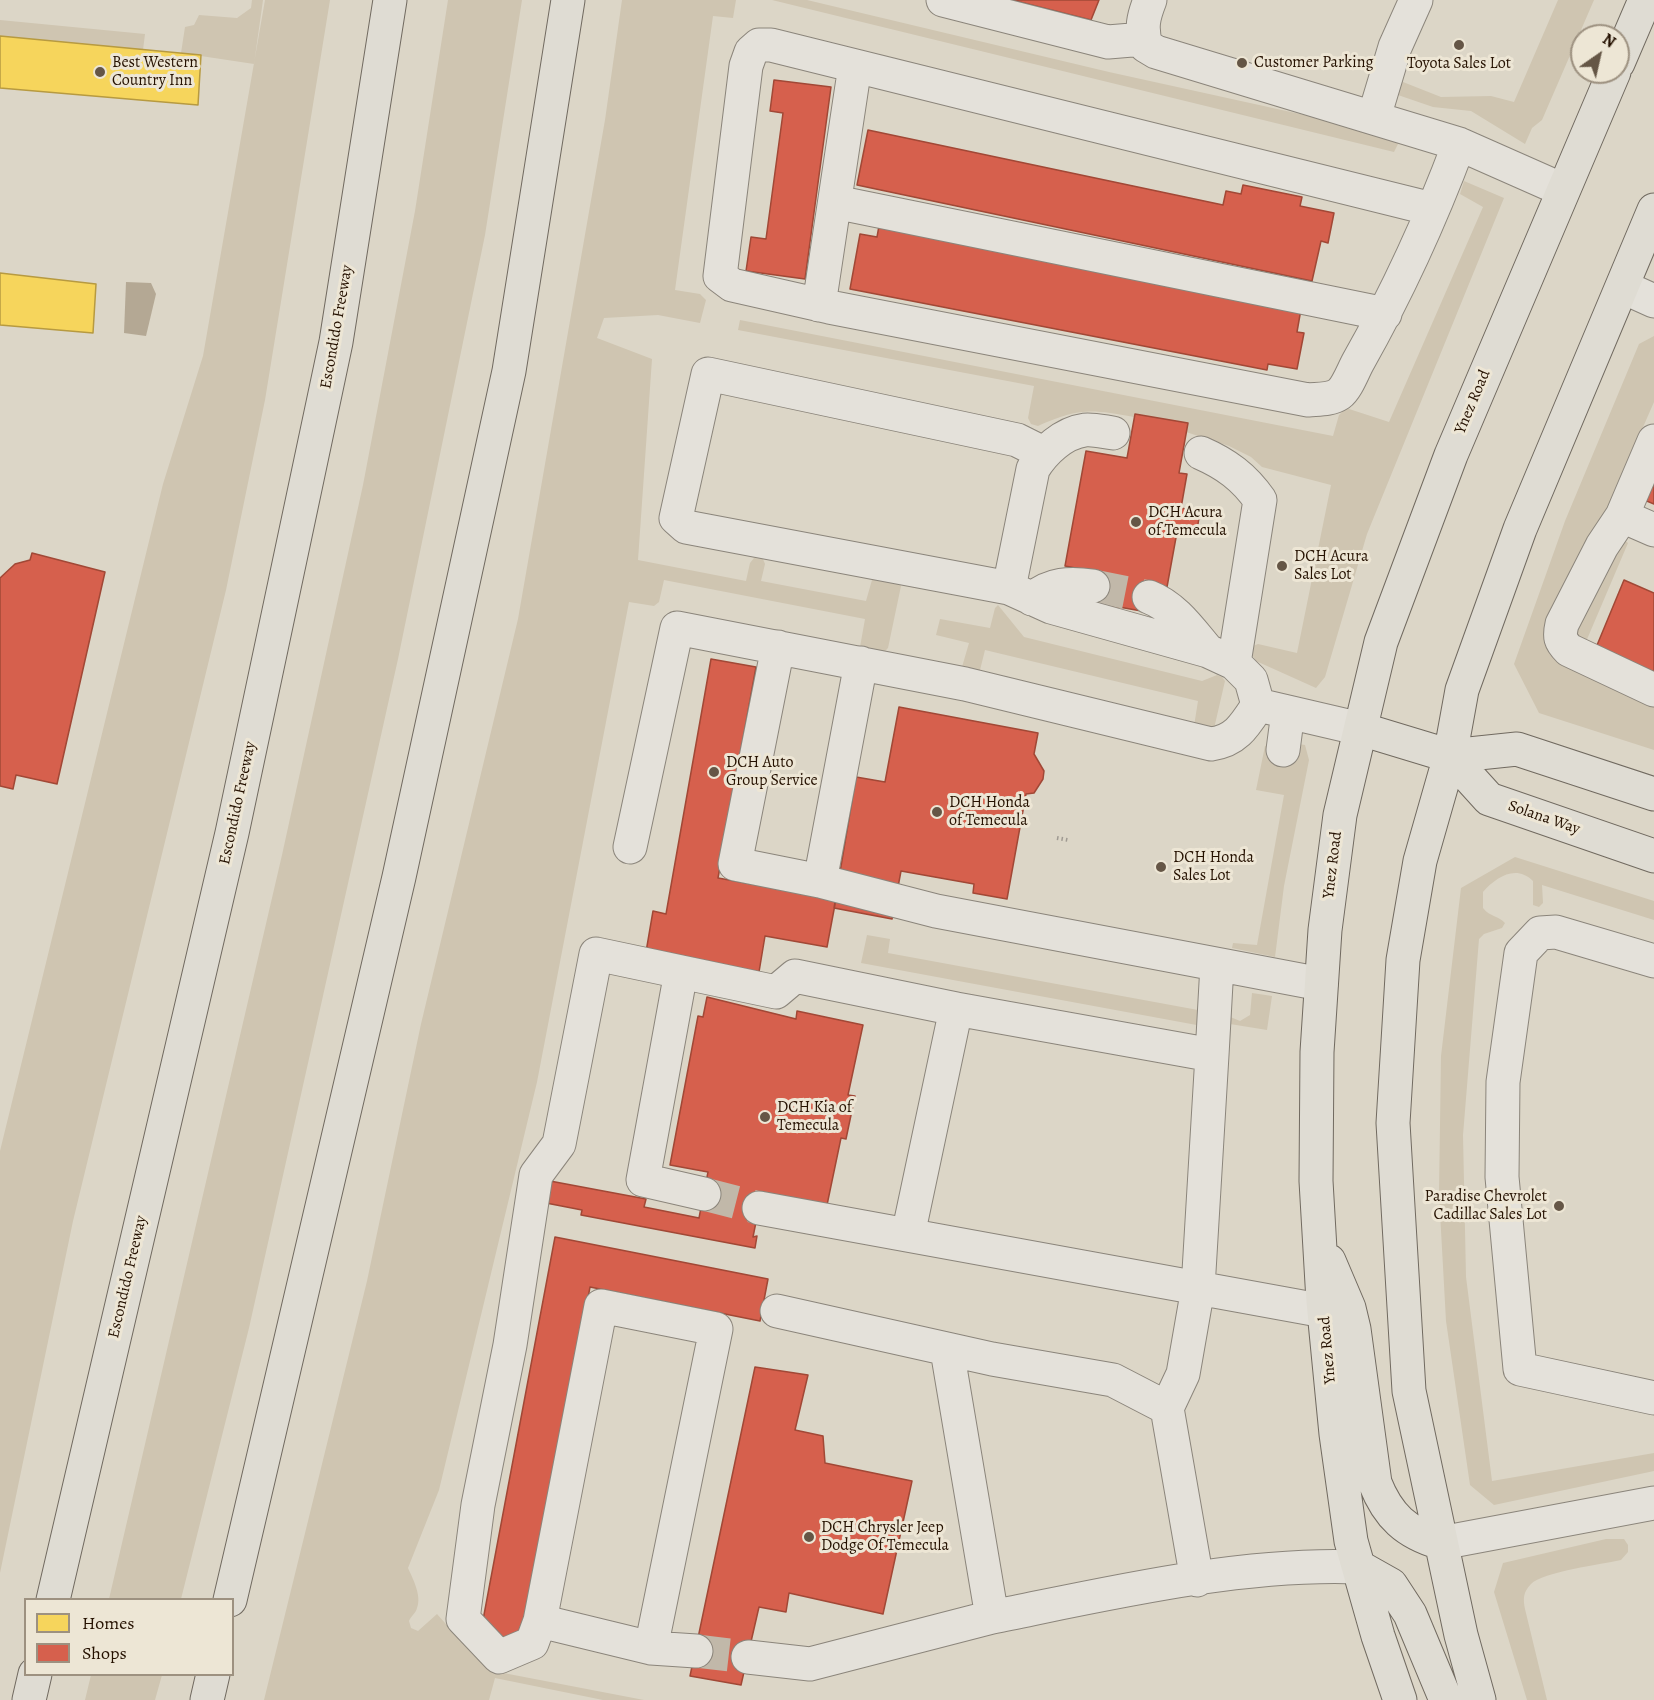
<!DOCTYPE html>
<style>
body{margin:0}
#map{position:relative;width:1654px;height:1700px;overflow:hidden;background:#dcd6c7;font-family:Alegreya,serif}
canvas{display:block}
.legend{position:absolute;left:24px;top:1598px;width:210px;height:78px;box-sizing:border-box;background:#ede6d5;border:2px solid #9d9180;margin:0;padding:8px 10px;list-style:none;font-size:18px;color:#251100}
.legend li{display:flex;align-items:center;gap:12px;height:30px}
.legend b{width:30px;border:2px solid #9d9180}
.north{position:absolute;left:1570px;top:24px;width:60px;height:60px;box-sizing:border-box;background:#ede6d5;border:2px solid #9d9180;border-radius:50%;rotate:34deg;font-size:16px;font-weight:700;line-height:24px;text-align:center;color:#251100}
.north::after{content:'';display:block;margin:auto;width:21px;height:27px;background:#655646;clip-path:polygon(50% 0,100% 100%,50% 72%,0 100%)}
</style>
<div id="map">
<canvas width="1654" height="1700"></canvas>
<ul class="legend">
<li><b style="height:16px;background:#f6d55c"></b>Homes</li>
<li><b style="height:16px;background:#d6604d"></b>Shops</li>
</ul>
<div class="north">N</div>
</div>
<script>
const ctx = document.querySelector('canvas').getContext('2d');
ctx.lineJoin = 'round';
function fillPath(path, color) { ctx.fillStyle = color; ctx.fill(path, 'evenodd'); }
function trace(path, color, width, dash) { ctx.strokeStyle = color; ctx.lineWidth = width; ctx.lineCap = dash ? 'butt' : 'round'; ctx.setLineDash(dash || []); ctx.stroke(path); }
function label(font, color, halo, rows, align = 'center') {
  ctx.font = font + ' Alegreya,serif'; ctx.lineWidth = 6; ctx.setLineDash([]); ctx.textBaseline = 'middle'; ctx.strokeStyle = halo; ctx.fillStyle = color; for (const [text, x, y, turn = 0] of rows) {
    ctx.save(); ctx.translate(x, y); ctx.rotate((+turn || 0) * Math.PI / 180); ctx.textAlign = isNaN(turn) ? turn : align; if (halo) ctx.strokeText(text, 0, 0); ctx.fillText(text, 0, 0); ctx.restore();
  }
}
const green = new Path2D(`
 M252 0H263L254 64 181 53 185 27 194 25 199 15 237 18 251 8Z
 M265 0H330L265 400 226 590 73 1221 0 1573V1151L163 484 203 356Z
 M448 0H522L485 235 398 659 249 1328 181 1599H109L282 855 363 485 415 211Z
 M622 0H736L733 18 713 16 675 290 700 294 706 300 700 323 658 315 604 318 597 338 652 359 638 560 746 581 750 563 754 558 763 559 765 564 761 581 866 601 872 580 875 577 899 583 901 586 888 648 885 651 860 647 865 619 664 580 659 602 654 606 629 602 537 1082 439 1490 408 1568C413 1579 422 1596 417 1608 416 1613 411 1616 409 1621L411 1628 418 1631 437 1614 469 1650 493 1671 644 1700H603L495 1678 489 1700H264L367 1281 421 1024 518 619 605 120Z
 M772 0H807L1109 72 1350 125 1396 139 1398 144 1394 152Z
 M1558 0H1594L1542 120 1532 128 1525 144 1471 111 1433 107 1398 95 1399 83 1403 82 1441 97 1491 96 1514 102Z
 M0 20 145 34 143 50 0 36Z
 M1464 181 1504 198 1367 534 1325 677 1316 688 1256 661 1251 653 1253 646 1258 644 1297 653 1331 485 1262 467 1251 457 1229 446 1186 432 1187 423 1135 414 1134 417C1090 409 1079 408 1038 426L1031 424 1028 418 1034 386 738 330 740 320 1333 436 1339 415 1346 408 1389 422 1483 207 1460 194Z
 M1654 336V402L1591 546 1555 619 1654 705V750L1539 713 1514 664 1565 521 1639 344Z
 M1621 537 1628 543 1585 644 1573 637Z
 M998 605 1024 637 1202 681 1217 675 1222 677 1225 681 1213 733 1194 726 1198 701 985 650 980 670 976 673 962 667 969 643 936 635 940 619 990 628 995 608Z
 M1279 741 1305 745 1309 760 1284 886 1275 957 1232 948 1233 943 1257 945 1284 795 1256 790 1265 746Z
 M1515 857 1654 901V920L1542 885 1543 903 1539 907 1533 905V881C1516 864 1496 877 1483 892V908C1490 917 1499 916 1505 923L1502 928 1484 934 1479 939 1463 1135 1466 1277 1492 1481 1654 1453V1471L1494 1505 1470 1485 1446 1321 1439 1194 1441 1056 1461 888Z
 M867 935 890 939 888 953 1198 1010 1202 1026 861 963Z
 M1252 993 1272 996 1267 1030 1230 1024 1228 1016 1240 1021 1250 1015Z
 M1606 1539H1624L1628 1545V1552L1621 1560C1603 1564 1542 1572 1531 1584 1523 1592 1523 1599 1525 1609L1547 1700H1527L1494 1592 1503 1563Z
 M91 1675V1674L162 1675 155 1700H85Z`);
const water = new Path2D(`
 M126 282 151 283 156 294 146 336 124 333Z`);
const homes = new Path2D(`
 M0 36 201 55 198 105 0 88Z
 M0 273 96 284 93 333 0 325Z`);
const shops = new Path2D(`
 M1012 0H1099L1091 20Z
 M774 80 831 87 805 279 746 271 751 237 766 239 783 113 770 111Z
 M868 130 1223 205 1226 191 1241 194 1243 185 1302 197 1300 206 1334 213 1328 243 1321 241 1312 281 857 185Z
 M879 226 1301 309 1297 332 1304 333 1297 369 1268 364 1267 370 850 289 860 234 877 237Z
 M1135 414 1188 423 1179 473 1187 474 1181 508 1200 512 1196 536 1177 532 1167 587 1152 584 1147 612 1091 602 1096 572 1065 566 1086 451 1127 458Z
 M1654 473V504L1642 499Z
 M32 553 105 572 57 784 16 775 13 789 0 786V578L15 564 30 560Z
 M1624 580 1654 593V674L1595 650Z
 M711 659 756 667 718 878 836 899 827 947 765 936 759 972 646 952 653 911 666 914Z
 M899 707 1038 733 1034 754 1044 771 1043 779 1034 793 1026 794 1007 899 973 893 974 884 901 871 892 919 834 908 856 777 885 782Z
 M707 997 796 1019 797 1011 863 1025 848 1095 855 1096 846 1139 841 1138 827 1205 762 1192 753 1237 757 1236 755 1248 581 1215 582 1210 546 1203 550 1181 646 1199 644 1207 699 1218 708 1172 670 1165 698 1016 703 1017Z
 M555 1237 768 1279 760 1321 590 1287 523 1644 480 1636Z
 M755 1367 808 1375 795 1430 823 1436 825 1463 912 1481 883 1614 789 1593 786 1612 759 1607 741 1685 690 1676Z`);
const minorTunnel = new Path2D(`
 M1093 586 1149 597
 M704 1194 759 1208
 M696 1651 748 1657`);
const path = new Path2D(`
 M1057 838 1068 840`);
const minor = new Path2D(`
 M943 0 1108 42 1144 39
 M1150 0C1143 18 1141 27 1146 46L1156 52 1459 144
 M1374 117 1395 47 1416 0
 M835 202 1385 314
 M1432 209 771 45H759L751 52 746 66 720 276 732 285 829 307 1308 400C1318 399 1330 400 1339 394 1347 388 1353 371 1358 362 1397 293 1431 219 1459 144L1563 190
 M1623 287 1654 301
 M819 305 855 66
 M1654 441 1622 516 1654 530
 M1043 453 1017 440 708 374 676 518 686 527 1009 588 1051 607 1208 651 1234 663 1251 680 1258 705
 M1201 453C1226 464 1244 477 1260 500L1234 663
 M1622 516 1602 546 1562 624C1559 637 1560 641 1569 650L1654 690
 M1009 588 1033 469C1044 451 1063 433 1085 430 1093 429 1105 432 1113 433
 M1149 597C1175 607 1191 631 1208 651
 M1032 599C1051 583 1070 583 1093 586
 M778 647 735 864 820 881 861 663
 M1283 750 1288 712
 M630 847 677 628 965 684 1211 744C1236 741 1245 725 1258 705L1361 729
 M820 881 936 911 1321 984
 M1654 961 1556 932 1540 933 1521 953 1503 1082 1502 1177 1520 1369 1654 1398
 M681 972 776 992 795 976 956 1009
 M1212 1055 1217 965
 M759 1208 1324 1311
 M777 1311 992 1359 1113 1380 1167 1408 1183 1374 1198 1288 1212 1055 956 1009 908 1235
 M947 1350 992 1617C1106 1594 1242 1562 1359 1567
 M1167 1408 1197 1580
 M1441 1543 1654 1503
 M540 1621 532 1643 499 1657 463 1619 478 1505 510 1345 536 1175 559 1144 596 954 681 972 643 1180 704 1194
 M651 1648 716 1329 601 1306 540 1621 651 1648 696 1651
 M748 1657 810 1664 992 1617`);
const major = new Path2D(`
 M1618 63 1645 0
 M1361 729 1450 756 1517 749 1654 794
 M1450 756 1489 799 1654 856
 M1329 1261 1349 1308 1354 1329 1375 1483C1388 1516 1406 1533 1441 1543
 M1359 1567 1391 1585 1410 1614 1446 1700
 M1400 1700 1378 1636 1351 1541 1336 1434 1323 1301 1316 1181 1317 1052 1325 930 1340 815 1381 642 1451 455 1614 72
 M1479 1700 1461 1635 1409 1391 1393 1123 1403 960 1420 861 1450 756 1462 690 1520 529 1654 210`);
const highway = new Path2D(`
 M53 1600 232 833 336 342 390 0
 M230 1600 399 877 509 371 568 0
 M29 1700 35 1674
 M207 1700 213 1674`);
const markers = [
 [1459,45,6,"#655646"],
 [1242,63,6,"#655646"],
 [100,72,6,"#655646"],
 [1136,522,6,"#655646"],
 [1282,566,6,"#655646"],
 [714,772,6,"#655646"],
 [937,812,6,"#655646"],
 [1161,867,6,"#655646"],
 [765,1117,6,"#655646"],
 [1559,1206,6,"#655646"],
 [809,1537,6,"#655646"]
];
const poiNames = [
 ["Best Western",112,63],
 ["Country Inn",112,81],
 ["Customer Parking",1254,63],
 ["Toyota Sales Lot",1459,64,"center"],
 ["DCH Acura",1148,513],
 ["of Temecula",1148,531],
 ["DCH Acura",1294,557],
 ["Sales Lot",1294,575],
 ["DCH Auto",726,763],
 ["Group Service",726,781],
 ["DCH Honda",949,803],
 ["of Temecula",949,821],
 ["DCH Honda",1173,858],
 ["Sales Lot",1173,876],
 ["DCH Kia of",777,1108],
 ["Temecula",777,1126],
 ["Paradise Chevrolet",1547,1197,"right"],
 ["Cadillac Sales Lot",1547,1215,"right"],
 ["DCH Chrysler Jeep",821,1528],
 ["Dodge Of Temecula",821,1546]
];
const streetNames = [
 ["Escondido Freeway",337,327,-80],
 ["Ynez Road",1473,402,-67],
 ["Escondido Freeway",238,803,-78],
 ["Solana Way",1544,818,19],
 ["Ynez Road",1333,865,-83],
 ["Escondido Freeway",128,1277,-77],
 ["Ynez Road",1328,1350,-95]
];
fillPath(green, '#cfc5b1');
fillPath(water, '#b4a894');
fillPath(homes, '#f6d55c');
trace(homes, '#b79a40', 1.5);
fillPath(shops, '#d6604d');
trace(shops, '#a14836', 1.5);
trace(minorTunnel, '#c1b8a9', 33, [33, 16]);
trace(minor, '#8b857b', 35);
trace(major, '#716a60', 35);
trace(highway, '#716a60', 35);
trace(path, '#9f9a92', 4, [1.5, 3]);
trace(minor, '#e4e1da', 33);
trace(major, '#dfdcd3', 33);
trace(highway, '#dfdcd3', 33);
for (const [x, y, r, color] of markers) { const dot = new Path2D(); dot.arc(x, y, r, 0, 2 * Math.PI); ctx.fillStyle = color; ctx.fill(dot); trace(dot, '#ede6d5', 2); }
label('16px', '#251100', '#ede6d5', poiNames, 'left');
label('16px', '#251100', '#ede6d5', streetNames);
</script>
